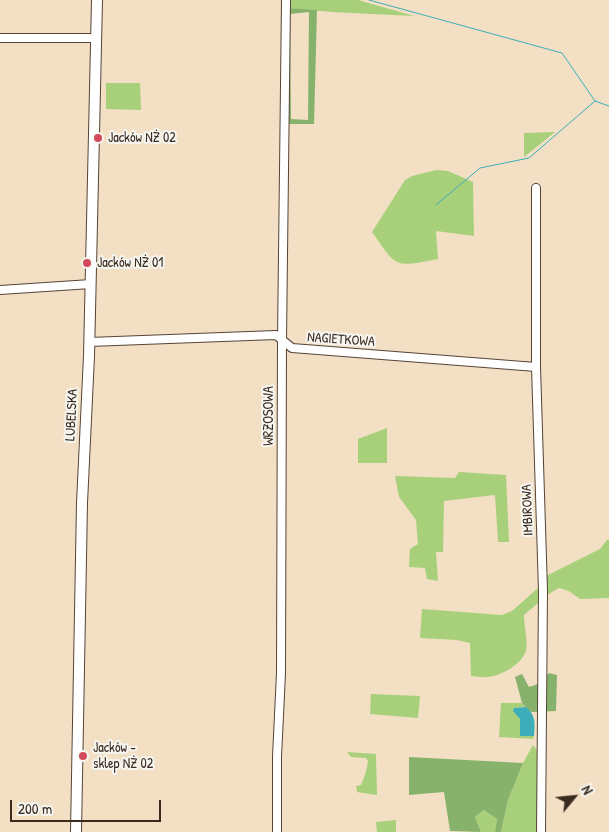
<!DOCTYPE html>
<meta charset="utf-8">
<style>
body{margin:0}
#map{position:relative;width:609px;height:832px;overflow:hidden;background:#f2dfc4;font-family:"Patrick Hand",sans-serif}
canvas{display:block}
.north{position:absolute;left:549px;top:772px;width:50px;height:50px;-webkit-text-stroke:4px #f6f6f2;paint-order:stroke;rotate:62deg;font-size:14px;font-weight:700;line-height:20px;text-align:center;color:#3b2a1e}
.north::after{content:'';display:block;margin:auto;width:18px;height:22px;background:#3b2a1e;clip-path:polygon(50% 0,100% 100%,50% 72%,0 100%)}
.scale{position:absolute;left:10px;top:800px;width:151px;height:22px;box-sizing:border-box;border:2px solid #3b2a1e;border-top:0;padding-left:6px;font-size:15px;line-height:18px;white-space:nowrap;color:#3b2a1e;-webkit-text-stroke:4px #f6f6f2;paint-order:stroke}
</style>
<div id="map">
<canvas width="609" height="832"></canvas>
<div class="north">N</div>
<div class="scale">200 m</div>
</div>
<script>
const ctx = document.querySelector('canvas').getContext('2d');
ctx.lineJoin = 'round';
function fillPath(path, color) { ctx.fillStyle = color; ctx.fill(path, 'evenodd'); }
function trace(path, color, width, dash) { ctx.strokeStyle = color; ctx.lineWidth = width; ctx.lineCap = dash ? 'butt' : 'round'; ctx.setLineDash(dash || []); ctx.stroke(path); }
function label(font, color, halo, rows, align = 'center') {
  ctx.font = font + ' "Patrick Hand",sans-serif'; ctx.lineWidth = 4; ctx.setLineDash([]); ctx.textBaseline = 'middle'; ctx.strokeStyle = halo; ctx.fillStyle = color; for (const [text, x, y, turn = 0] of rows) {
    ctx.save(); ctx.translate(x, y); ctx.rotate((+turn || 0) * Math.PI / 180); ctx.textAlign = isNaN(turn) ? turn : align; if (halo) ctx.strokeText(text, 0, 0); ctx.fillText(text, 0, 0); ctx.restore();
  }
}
const green = new Path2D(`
 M288 0H358L414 16 331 12 288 8Z
 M106 83H140L141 110 106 109Z
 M555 132 524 157V133Z
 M436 170 448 171 473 182 474 236 436 231 438 259C394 267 398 269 372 232L405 180 412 176Z
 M387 428V463H358V439Z
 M459 472 506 475 509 542H498L495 495 444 501 443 552H436L438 581 427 579 425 568 409 567 410 549 418 544 416 520 399 497 395 476 455 478Z
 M607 540H609V598L580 599 569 591 559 588 547 595 546 576 600 549Z
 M538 588V603L524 615C524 625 528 643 526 651 521 665 501 676 487 677 482 678 476 676 471 676L470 643 457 640 420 638 422 609 502 615 512 611Z
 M371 694 420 696 418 718 370 714Z
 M501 703H522L526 707 514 708 520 719V735L534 736 533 739 499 737Z
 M533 745 538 752V832H501L508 800 523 763Z
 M347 752 376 754 377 795 357 792 356 786 361 785C364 778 367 770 368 761L366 758 351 757Z
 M484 810 497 819 495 832H481L475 817Z
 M396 820V832H377L376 822Z`);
const forest = new Path2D(`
 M288 8 317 10 314 124H286ZM309 12 308 120 291 119 290 14Z
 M549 673 557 675 556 711 531 712 522 703 515 677 522 674 529 687 538 684Z
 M409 757 523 763 508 800 501 832H495L497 819 484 810 475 817 481 832 450 831 444 792 409 795Z`);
const water = new Path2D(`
 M526 707C536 715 535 724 534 736H520V719L513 711 514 708Z`);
const stream = new Path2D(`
 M369 0 562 53 595 101 609 106
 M436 205 480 168 529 158 595 101`);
const minor = new Path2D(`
 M0 38H97
 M536 188V367L543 591 541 832
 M0 290 91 284
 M89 342 276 335 292 348 536 367
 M277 832V757L281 673 282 340 286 0`);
const major = new Path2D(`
 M76 832 82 503 89 356 97 0`);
const markers = [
 [98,138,5,"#d1495b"],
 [87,263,5,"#d1495b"],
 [83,756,5,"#d1495b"]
];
const poiNames = [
 ["Jacków NŻ 02",108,138],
 ["Jacków NŻ 01",97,263],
 ["Jacków -",93,748],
 ["sklep NŻ 02",93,764]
];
const streetNames = [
 ["NAGIETKOWA",341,340,4],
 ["LUBELSKA",72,415,-87],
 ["WRZOSOWA",269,416,-90],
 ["IMBIROWA",528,510,-92]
];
fillPath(green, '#a8d07b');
fillPath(forest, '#86b26b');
fillPath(water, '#3dadb9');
trace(stream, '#3dadb9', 1);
trace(minor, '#564537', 10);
trace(major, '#564537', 12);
trace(minor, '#fff', 8);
trace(major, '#fff', 10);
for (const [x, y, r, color] of markers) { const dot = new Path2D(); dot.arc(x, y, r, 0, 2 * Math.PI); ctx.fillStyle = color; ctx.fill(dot); trace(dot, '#f6f6f2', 2); }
label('14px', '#3b2a1e', '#f6f6f2', poiNames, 'left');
label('14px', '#3b2a1e', '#f6f6f2', streetNames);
</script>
